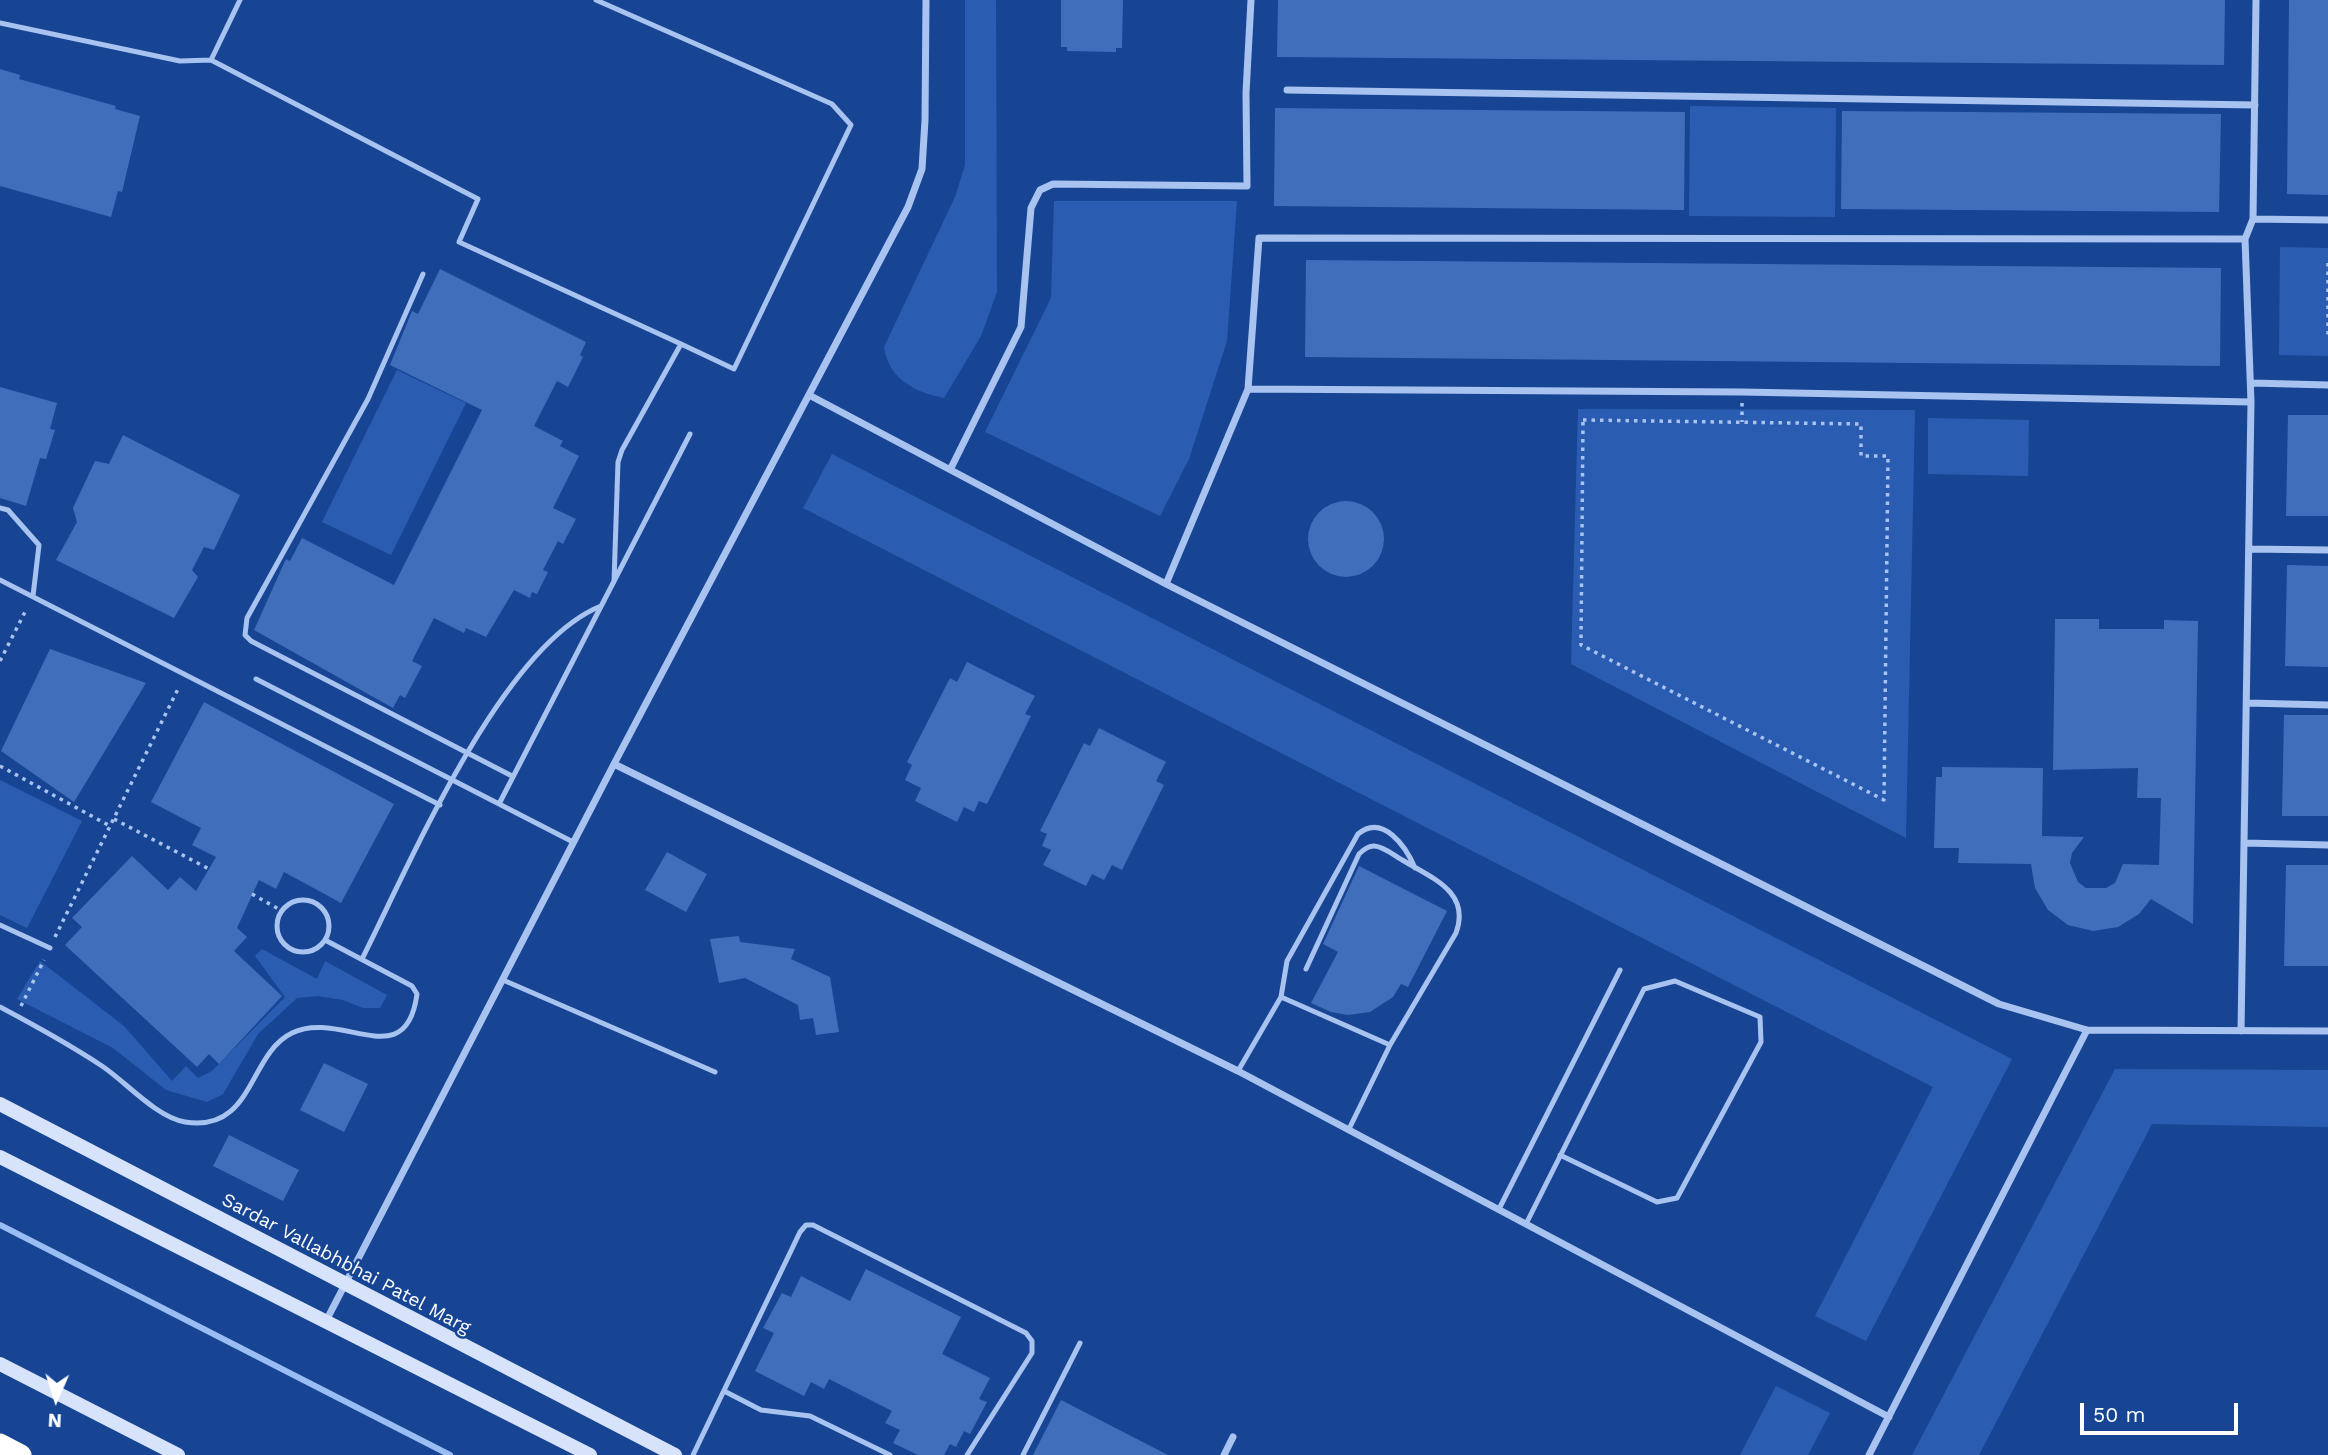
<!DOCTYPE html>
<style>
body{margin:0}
#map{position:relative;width:2328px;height:1455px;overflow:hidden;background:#174594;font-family:"Work Sans",sans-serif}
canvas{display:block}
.north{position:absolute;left:21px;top:1364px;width:70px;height:70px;-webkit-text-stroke:5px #174594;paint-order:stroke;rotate:183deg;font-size:19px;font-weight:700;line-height:28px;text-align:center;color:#fff}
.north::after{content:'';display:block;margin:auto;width:24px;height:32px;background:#fff;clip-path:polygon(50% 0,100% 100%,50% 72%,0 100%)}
.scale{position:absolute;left:2080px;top:1403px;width:158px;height:32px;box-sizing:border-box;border:4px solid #fff;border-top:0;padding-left:9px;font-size:21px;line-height:24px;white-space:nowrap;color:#fff;-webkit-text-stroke:5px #174594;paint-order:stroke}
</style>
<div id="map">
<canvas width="2328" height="1455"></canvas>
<div class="north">N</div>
<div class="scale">50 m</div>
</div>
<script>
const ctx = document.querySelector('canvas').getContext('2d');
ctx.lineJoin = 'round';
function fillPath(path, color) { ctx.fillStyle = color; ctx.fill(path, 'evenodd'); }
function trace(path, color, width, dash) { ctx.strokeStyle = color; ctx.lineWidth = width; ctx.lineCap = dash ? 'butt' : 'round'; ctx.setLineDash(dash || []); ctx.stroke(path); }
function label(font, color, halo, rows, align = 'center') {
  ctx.font = font + ' "Work Sans",sans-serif'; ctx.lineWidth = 5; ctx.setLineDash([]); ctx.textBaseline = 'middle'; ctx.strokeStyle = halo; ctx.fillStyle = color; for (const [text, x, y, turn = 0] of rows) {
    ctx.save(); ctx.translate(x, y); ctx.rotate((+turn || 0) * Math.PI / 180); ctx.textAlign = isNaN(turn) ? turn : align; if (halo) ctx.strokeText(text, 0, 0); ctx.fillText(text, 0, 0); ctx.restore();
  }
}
const green = new Path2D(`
 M965 0H996L997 292 981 336 944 398C914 392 889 379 884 347L955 197 965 165Z
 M1690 106 1836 108 1835 217 1689 216Z
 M1054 201H1237L1227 341 1189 459 1160 516 985 432 1051 298Z
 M2280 247 2328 248V356L2279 355Z
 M397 370 466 403 391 555 322 522Z
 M1578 409 1915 410 1906 838 1571 664Z
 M1928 418 2029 420 2028 476 1928 474Z
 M832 454 2012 1059 1866 1341 1815 1316 1933 1087 803 508Z
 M0 780 82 821 27 928 0 915Z
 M262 949 317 979 325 961 387 995 380 1008H363L343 1000 318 996 297 998 258 1034 223 1094 207 1102 166 1090 113 1048 17 999 40 961 124 1026 172 1081 186 1066 198 1078 212 1071 285 997 255 956Z
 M2115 1069 2328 1070V1127L2152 1124 1979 1455H1912Z
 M1776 1386 1830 1413 1808 1455H1740Z`);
const stream = new Path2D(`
 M0 1225 450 1455`);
const building = new Path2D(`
 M1061 0H1123L1122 48H1116V52L1067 51V47H1061Z
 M1278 0H2225L2224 65 1277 57Z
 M2289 0H2328V195L2287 194Z
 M0 69 20 75 19 79 116 106 115 109 140 116 122 192 118 191 111 217 0 186Z
 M1275 108 1685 112 1684 210 1274 206Z
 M1842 111 2221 114 2219 212 1841 209Z
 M1306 260 2221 268 2220 366 1305 357Z
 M440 269 586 342 580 355 583 357 568 387 557 381 534 426 563 441 560 446 579 456 553 508 576 519 563 544 558 541 543 570 548 572 537 594 532 592 530 598 514 590 486 637 466 628 464 633 434 618 412 661 422 666 405 698 400 695 393 708 254 630 286 559 290 561 302 538 394 585 482 410 390 365 412 311 418 314Z
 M0 387 57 403 50 429 55 430 46 459 40 458 26 506 0 498Z
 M2288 415H2328V516H2286Z
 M123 435 240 495 214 550 204 547 192 570 198 577 174 618 56 560 77 522 73 508 95 461 109 464Z
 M1308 539a38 38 0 1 1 76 0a38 38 0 1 1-76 0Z
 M2287 565 2328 566V667L2285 666Z
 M2055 619H2099V629H2164V620L2198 621 2193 924 2151 899 2139 914 2118 927 2093 931 2068 925 2048 910 2035 888 2031 864 1958 863 1959 848H1934L1936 777H1942V767L2043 768 2042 836 2084 837 2072 853 2070 863 2078 882 2086 888H2106L2115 883 2123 864 2159 865 2161 798H2137L2138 768 2053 770Z
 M50 649 146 683 74 802 1 751Z
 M967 662 1035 696 1025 714 1031 716 987 804 979 801 974 812 964 807 957 822 915 801 921 788 905 780 912 765 907 762 950 678 957 682Z
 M204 702 394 804 341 903 284 872 276 889 259 880 237 928 247 937 234 951 282 996 219 1064 209 1054 197 1067 65 945 82 927 72 918 132 856 168 890 180 877 196 891 216 857 192 845 201 828 151 802Z
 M2284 715H2328V816H2282Z
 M1099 728 1166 762 1156 781 1164 785 1122 870 1112 865 1104 880 1092 874 1086 886 1043 865 1051 850 1042 846 1047 834 1040 831 1084 743 1090 746Z
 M667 852 707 874 686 912 645 890Z
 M2286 865H2328V966H2284Z
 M1359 866 1447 911 1408 987 1401 984 1393 997 1370 1012 1348 1015 1331 1012 1311 1003 1338 952 1323 944Z
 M739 936 740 942 795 949 791 959 830 977 839 1032 816 1035 813 1018 800 1020 798 1005 745 978 719 983 710 939Z
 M324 1063 368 1084 344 1132 300 1110Z
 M229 1135 299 1170 283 1201 213 1166Z
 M866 1269 961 1317 942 1354 990 1378 979 1399 987 1402 970 1434 964 1431 956 1447 950 1444 944 1455H918L893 1443 900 1430 885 1423 892 1411 829 1379 824 1389 811 1382 804 1396 755 1371 774 1333 763 1328 782 1293 791 1297 801 1276 850 1301Z
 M1061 1400 1168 1455H1033Z`);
const path = new Path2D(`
 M2328 263V338
 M1742 403V422
 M1583 420 1861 424V456H1888L1884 800 1581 645Z
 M0 661 27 608
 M0 766 110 826
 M114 819 209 869
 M252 894 282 911
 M55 937 179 687
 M21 1006 44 960`);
const lane = new Path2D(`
 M596 0 832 104 851 125 734 369 681 344 622 450 618 462 614 582
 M0 23 180 61 211 60 478 199 459 242 681 344
 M211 60 240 0
 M423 274 368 399 247 618 245 635 251 641 512 776
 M0 508 8 510 39 545 33 596
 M0 580 440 805
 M256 679 573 842
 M499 804 690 434
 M277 926a26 26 0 1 1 52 0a26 26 0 1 1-52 0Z
 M0 925 50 948
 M362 959C410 864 501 646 601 606
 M1306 969 1359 854C1363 850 1368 846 1374 846 1383 846 1395 856 1404 861 1432 878 1471 892 1456 933L1390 1045 1349 1129
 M503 980 715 1072
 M1281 997 1390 1045
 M0 1007C34 1025 70 1045 102 1066 126 1082 156 1117 185 1122 254 1133 248 1054 292 1033 341 1009 406 1076 417 994L412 986 325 940
 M1238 1071 1281 997 1287 961 1358 834C1383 813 1406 847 1415 868
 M1499 1209 1620 970
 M1526 1224 1644 989 1675 981 1760 1017 1761 1042 1677 1198 1657 1202 1560 1155
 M724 1391 761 1410 810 1416 890 1455
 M693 1455 800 1232 806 1225H813L1026 1333 1032 1341V1353L967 1455
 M1023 1455 1080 1343`);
const street = new Path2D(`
 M1287 90 2255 105
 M2253 219 2328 220
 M2251 383 2328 385
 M1248 389 1742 392 2251 402
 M809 395 1166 584 1999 1004 2087 1030 2328 1031
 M951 468 1021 327 1031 208 1040 190 1053 184 1247 186 1246 93 1251 0
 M2249 549 2328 550
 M1166 584 1248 389 1259 238 2245 239
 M2247 703 2328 705
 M614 764 1238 1071 1889 1417
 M2245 843 2328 845
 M2241 1031 2251 402 2245 239 2253 219 2256 0
 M326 1321 614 764 908 207 922 169 925 120 926 0
 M1224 1455 1233 1437
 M1869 1455 2087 1030`);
const secondary = new Path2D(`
 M0 1104 675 1455
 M0 1157 590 1455
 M0 1364 178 1455`);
const highway = new Path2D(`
 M0 1444 21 1455`);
const streetNames = [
 ["Sardar Vallabhbhai Patel Marg",346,1264,28]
];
fillPath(green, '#2a5db2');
trace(stream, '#9abdf3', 6);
fillPath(building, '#406ebb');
trace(path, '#a8c3f0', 3.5, [3.5, 5]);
trace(lane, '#a8c3f0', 5);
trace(street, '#a8c3f0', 7);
trace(secondary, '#d6e3fb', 14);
trace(highway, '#fff', 21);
label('19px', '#fff', '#174594', streetNames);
</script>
